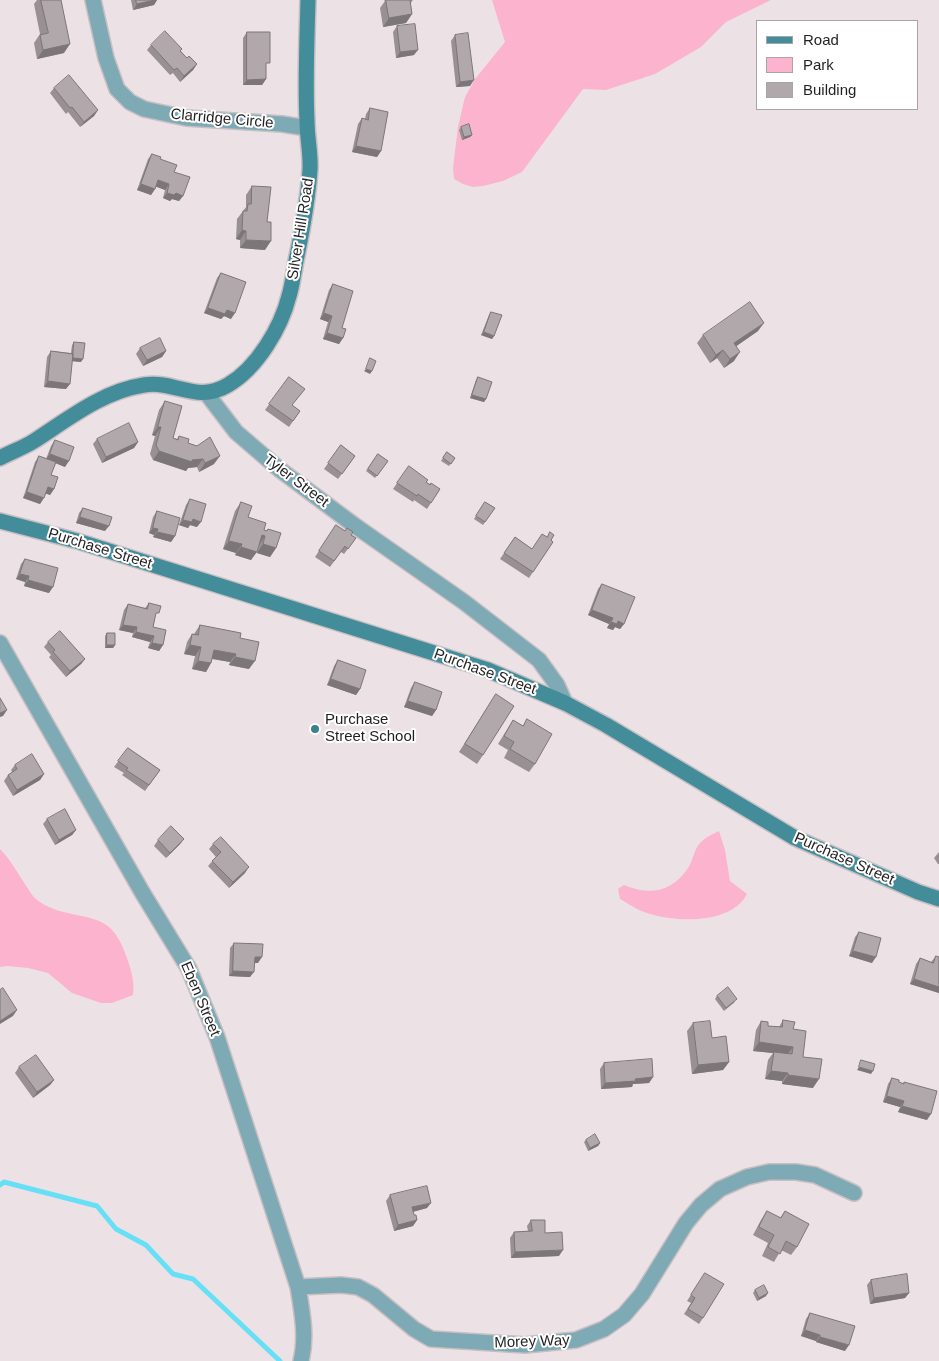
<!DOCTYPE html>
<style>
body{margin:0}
#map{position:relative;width:939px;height:1361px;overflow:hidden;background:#ece2e6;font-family:Helvetica,sans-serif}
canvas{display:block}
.legend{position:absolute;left:756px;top:20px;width:162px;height:90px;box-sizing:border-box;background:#fff;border:1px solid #a7a5a6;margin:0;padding:6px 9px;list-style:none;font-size:15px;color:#221f20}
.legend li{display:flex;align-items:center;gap:10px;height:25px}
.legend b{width:25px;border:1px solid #a7a5a6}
</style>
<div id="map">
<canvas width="939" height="1361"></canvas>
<ul class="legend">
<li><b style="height:6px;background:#438d9b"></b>Road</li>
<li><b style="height:14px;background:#fbb3ce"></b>Park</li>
<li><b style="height:14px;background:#b1a8ab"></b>Building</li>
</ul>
</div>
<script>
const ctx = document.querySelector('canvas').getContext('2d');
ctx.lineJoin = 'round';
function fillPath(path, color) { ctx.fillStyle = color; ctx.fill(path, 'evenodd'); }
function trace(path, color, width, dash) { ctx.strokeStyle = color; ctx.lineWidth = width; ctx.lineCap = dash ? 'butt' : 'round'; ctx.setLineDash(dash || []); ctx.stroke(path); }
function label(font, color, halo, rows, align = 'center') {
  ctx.font = font + ' Helvetica,sans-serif'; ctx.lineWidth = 4; ctx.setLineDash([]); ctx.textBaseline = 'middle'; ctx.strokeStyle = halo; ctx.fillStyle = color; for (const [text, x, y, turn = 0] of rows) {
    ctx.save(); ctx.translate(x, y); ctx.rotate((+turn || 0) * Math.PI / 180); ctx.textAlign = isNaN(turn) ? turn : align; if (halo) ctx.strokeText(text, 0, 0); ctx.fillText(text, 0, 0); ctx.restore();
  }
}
const green = new Path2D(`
 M492 0H771L726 22 701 47 655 74 606 90 583 89 522 172 503 181 483 186 473 187 463 184 454 179 453 168 458 127 465 97 475 79 505 42Z
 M719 831 725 850 730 881 747 894C730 927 666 923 637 909 631 906 626 902 620 899L618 889 624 885C650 896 672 892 688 868 693 861 694 849 700 843 704 838 713 834 719 831Z
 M0 849C11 860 18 874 27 887 30 891 32 896 36 899 58 918 94 912 110 928 118 935 123 947 127 958 131 970 135 982 133 995L112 1003H101L72 993 48 973 28 968 7 966 0 967Z`);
const stream = new Path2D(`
 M0 1185 4 1182 97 1206 116 1229 146 1245 173 1274 193 1279 280 1361`);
const street = new Path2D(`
 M93 0 106 58 117 89 130 102 144 109 186 118 282 124 307 128
 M207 394 236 432 279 469 354 525 464 602 539 660 557 685 565 703
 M0 643 142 892 189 969 217 1037 298 1287C302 1311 307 1337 301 1361
 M298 1287 341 1285 358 1287 373 1295 414 1329 431 1339 525 1345 576 1340 604 1329 624 1315 642 1294 686 1223 701 1205 720 1189 747 1177 769 1172H796L815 1175 854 1193`);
const secondary = new Path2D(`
 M0 458C11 452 23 448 34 441 68 419 103 391 144 385 176 380 196 404 228 385 257 368 281 328 289 296 293 283 294 269 297 256 303 227 308 199 310 170 311 154 307 137 307 121 305 81 307 40 308 0
 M0 521 77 541 488 670 565 703 606 725 795 838 918 892 939 899`);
const wall = new Path2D(`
 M37 0H61L64 53 37 59 34 43 40 34 34 4Z
 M131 0H157L154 5 133 10Z
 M384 0H413L410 4 412 14 406 23 383 27 380 8 385 1Z
 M397 26 414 55 396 58 393 32Z
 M247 32 266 67V79L262 85H243V38Z
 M455 35 470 86 456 87 451 41Z
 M151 45 181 51 187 58 197 64 193 70 180 82 173 73 170 75 147 50Z
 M54 88 98 110 94 116 80 127 68 112 66 114 50 93Z
 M370 108 381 151 377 157 352 152 358 124 362 118 365 119 366 114Z
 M461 127 472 135 470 137 462 140 459 130Z
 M152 154 160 159 174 172 183 196 179 201 172 199 170 201 163 198 165 190 156 186 155 189 151 195 137 190 148 159Z
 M252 186 265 250 240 248V240L236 239 237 219 246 207V195Z
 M221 273 231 319 224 316 221 319 204 313 217 278Z
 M333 284 343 338 339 344 323 339 328 322 320 319 329 290Z
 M491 312 494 336 492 339 481 335 489 315Z
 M758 331 736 346 734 361 724 368 717 358 710 363 697 343 703 335Z
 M74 342 81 362 72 361 66 389 44 387 47 357 51 351 71 353 72 345Z
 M140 348 166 351 162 357 143 366 136 354Z
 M289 377 292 405 300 411 289 427 265 410Z
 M478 377 486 399 484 402 470 398 476 380Z
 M165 401 173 438 177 439 179 436 214 464 199 472 197 467 188 468 186 471 153 460 150 454 155 436 152 435 159 410Z
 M97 439 138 442 134 448 102 463 93 444Z
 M55 440 65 467 55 463 51 475 54 489 50 495 46 493 40 504 23 498 35 462 39 456 46 459 51 446Z
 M341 445 355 456 338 479 324 469Z
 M447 452 455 458 449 466 441 461Z
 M378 454 388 461 375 478 366 471Z
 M409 466 426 482 440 489 427 509 414 500 413 502 393 489Z
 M190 499 197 527 190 525 188 528 179 525 186 505Z
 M241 502 248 517 264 530 266 531 268 529 276 548 270 557 257 553 259 545 251 560 235 555 236 553 223 549 235 511Z
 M485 502 495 508 483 525 474 519Z
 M83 508 105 531 76 523 79 513Z
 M157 511 175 536 171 542 153 537 154 535 149 533 153 517Z
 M336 525 356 538 344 554 341 552 330 567 315 557Z
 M515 537 532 549 547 537 553 542 529 578 500 559Z
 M25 559 49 593 24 586 25 582 16 579 21 564Z
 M602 584 624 624 620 629 615 627 613 630 607 628 609 624 588 615 598 589Z
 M149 603 155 619 153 627 163 645 159 651 148 648 150 642 132 637 133 633 119 630 124 610 128 604 145 608Z
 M200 625 240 638 249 669 229 665 230 662 212 659 211 663 206 672 192 669 195 656 184 654 187 642 192 634H194Z
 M107 633 115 645 113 648H105V636Z
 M48 642 85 659 81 664 66 677 49 657 51 655 44 647Z
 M338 660 360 689 356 695 327 685 334 666Z
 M415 682 436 710 432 716 404 707 411 688Z
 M496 694 483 755 477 764 459 752Z
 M527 719 535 764 529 772 504 758 508 750 498 744 513 720 523 726Z
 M128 748 160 770 145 791 122 775 124 773 114 767Z
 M15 765 44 774 40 780 13 796 4 781 8 775 12 772 11 770Z
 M47 819 76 830 72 835 55 845 43 824Z
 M184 839 180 844 166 858 154 846 158 840Z
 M213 844 245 873 229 888 208 866 216 857 209 849Z
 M939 852V864H938L934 858Z
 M859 932 872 963 849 956 855 937Z
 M234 943 258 963H254L250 977 229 976 230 948Z
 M936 956 939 993 910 984 916 964 920 958 931 962Z
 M717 996 735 1002 724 1011 715 999Z
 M783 1020 793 1029 813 1088 782 1084V1081L765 1079 768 1060 773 1053 753 1051 756 1030 761 1021 768 1026 779 1027Z
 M693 1023 712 1038 729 1062 723 1070 692 1074 687 1031Z
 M604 1063 653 1077 649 1083 633 1084 632 1087 601 1089 600 1069Z
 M19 1067 54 1080 50 1085 33 1098 15 1073Z
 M892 1078 899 1082 903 1084 904 1082 927 1120 898 1112 900 1107 883 1102 888 1084Z
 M586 1140 600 1143 598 1146 588 1151 584 1142Z
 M390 1195 427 1208 413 1212 414 1215 417 1220 413 1226 394 1231 386 1201Z
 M767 1211 780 1218 785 1211 797 1247 791 1255 781 1250 774 1262 762 1256 768 1243 753 1235 761 1220Z
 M531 1220 559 1256 511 1258 510 1238 514 1232 528 1231 527 1226Z
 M705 1273 703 1318 699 1324 684 1314 691 1303 687 1301Z
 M871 1280 909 1293 905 1298 870 1304 867 1285Z
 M755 1290 766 1296 757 1301 753 1293Z
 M810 1313 845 1351 816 1342V1341L801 1336 806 1319Z`);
const shadedWall = new Path2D(`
 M155 0H157L154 5 133 10 137 4Z
 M412 14 406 23 383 27 389 18Z
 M70 44 64 53 37 59 43 50Z
 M418 50 414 55 396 58 400 52Z
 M197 64 193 70 180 82 184 76Z
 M266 79 262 85H243L247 80Z
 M474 80 470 86 456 87 460 82Z
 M98 110 94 116 80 127 84 122Z
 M472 135 470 137 462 140 464 137Z
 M356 146 381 151 377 157 352 152Z
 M158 180 169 184 165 190 154 186Z
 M141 184 155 189 151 195 137 190Z
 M167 193H176L183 196 179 201 172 199 170 201 163 198Z
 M242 230 246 231 240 240 236 239Z
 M246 240 271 241 265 250 240 248Z
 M208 308 227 310 235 313 231 319 224 316 221 319 204 313Z
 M324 313 332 316 328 322 320 319Z
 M764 323 758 331 728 352 734 343Z
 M484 332 494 336 492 339 481 335Z
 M327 333 343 338 339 344 323 339Z
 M723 350 717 358 710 363 716 355Z
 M166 351 162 357 143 366 147 360Z
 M740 352 734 361 724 368 730 359Z
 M73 358 83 359 81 362 71 361Z
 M366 369 372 371 370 374 364 371Z
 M48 381 70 384 66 389 44 387Z
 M472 395 486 399 484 402 470 398Z
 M158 427H161L155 436 152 435Z
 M138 442 134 448 102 463 106 457Z
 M159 451 192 460 203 459 197 467 188 468 186 471 153 460Z
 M50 454 69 461 65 467 46 459Z
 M220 456 214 464 199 472 205 463Z
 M48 487 54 489 50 495 44 493Z
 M27 492 44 498 40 504 23 498Z
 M80 517 109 526 105 531 76 523Z
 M193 519 201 522 197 527 190 525 188 528 179 525 183 520Z
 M153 528 158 529 154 535 149 533Z
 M157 532 175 536 171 542 153 537Z
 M262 535 265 536 259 545 256 544Z
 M229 541 242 544 236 553 223 549Z
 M263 544 276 548 270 557 257 553Z
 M241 547 257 552 251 560 235 555Z
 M20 574 29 576 25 582 16 579Z
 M28 580 53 587 49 593 24 586Z
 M592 610 613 618 609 624 588 615Z
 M618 621 624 624 620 629 615 627 613 630 607 628 611 622Z
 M123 625 137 627 133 633 119 630Z
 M136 632 154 636 150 642 132 637Z
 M152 643 163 645 159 651 148 648Z
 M107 645H115L113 648H105Z
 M190 645 201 647 195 656 184 654Z
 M214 650 236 654 230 662 208 658Z
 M235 657 255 661 249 669 229 665Z
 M85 659 81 664 66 677 70 671Z
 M198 661 211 663 206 672 192 669Z
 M331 679 360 689 356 695 327 685Z
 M408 701 436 710 432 716 404 707Z
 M7 710 3 716 0 717V713Z
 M44 774 40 780 13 796 17 790Z
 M76 830 72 835 55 845 59 840Z
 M184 839 180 844 166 858 170 853Z
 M249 867 245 873 229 888 233 882Z
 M853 951 876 957 872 963 849 956Z
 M255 957H262L258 963H251Z
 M233 971 254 972 250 977 229 976Z
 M914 979 939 987V993L910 984Z
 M17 1010 13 1016 0 1024V1021Z
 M759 1042 793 1047 787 1055 774 1052 773 1053 753 1051Z
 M729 1062 723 1070 692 1074 698 1065Z
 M859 1067 873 1071 871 1074 857 1070Z
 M771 1071 788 1073 782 1081 765 1079Z
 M788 1075 819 1079 813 1088 782 1084Z
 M653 1077 649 1083 633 1084 632 1087 601 1089 605 1083 635 1079Z
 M54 1080 50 1085 33 1098 37 1092Z
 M887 1096 904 1101 900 1107 883 1102Z
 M902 1106 931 1114 927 1120 898 1112Z
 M600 1143 598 1146 588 1151 590 1148Z
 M431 1203 427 1208 408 1213 412 1207Z
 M417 1220 413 1226 394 1231 398 1225Z
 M563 1250 559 1256 511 1258 515 1252Z
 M768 1293 766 1296 757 1301 759 1298Z
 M909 1293 905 1298 870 1304 874 1298Z
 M805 1330 820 1335 816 1341 801 1336Z
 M820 1337 849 1345 845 1351 816 1342Z`);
const building = new Path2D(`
 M41 0H61L70 44 43 50 40 35 48 33Z
 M136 0H155L137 4Z
 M386 0H410L412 14 389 18Z
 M415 24 418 50 400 52 397 26Z
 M165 31 182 49 180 51 187 58 189 56 197 64 184 76 177 68 174 70 151 45Z
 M247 32H270V63H266V79L247 80Z
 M468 33 474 80 460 82 455 35Z
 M69 75 98 110 84 122 72 107 70 108 54 88Z
 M370 108 388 112 381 151 356 146 362 118 368 120Z
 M469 124 472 135 464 137 461 127Z
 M152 154 161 157 160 159 177 165 174 172 190 177 183 196 176 193 174 195 167 193 169 184 158 180 155 189 141 184Z
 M252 186 271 187 267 222H271V241L246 240V231L242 230 243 211H247L248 204H251Z
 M221 273 246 282 235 313 227 310 225 314 208 308Z
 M333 284 353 291 342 328 346 329 343 338 327 333 332 316 324 313Z
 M750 302 764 323 734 343 740 352 730 359 723 350 716 355 703 335Z
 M491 312 502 315 494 336 484 332Z
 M160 338 166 351 147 360 140 348Z
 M74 342 85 343 83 359 73 358Z
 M51 351 73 354 70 384 48 381Z
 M370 358 376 361 372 371 366 369Z
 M289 377 305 389 292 405 300 411 293 421 269 404Z
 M478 377 492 382 486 399 472 395Z
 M165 401 182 406 173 438 178 440 179 436 189 439 188 443 197 446 210 437 220 456 205 463 203 459 192 460V462L159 451 156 445 161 427H158Z
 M129 423 138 442 106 457 97 439Z
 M55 440 74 447 69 461 50 454Z
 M341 445 355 456 342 474 328 463Z
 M447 452 455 458 451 464 443 458Z
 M378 454 388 461 377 476 368 469Z
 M39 456 56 462 51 475 58 477 54 489 48 487 44 498 27 492Z
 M409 466 428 480 426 482 430 485 431 483 440 489 431 503 418 494 417 496 397 483Z
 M190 499 206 504 201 522 193 519 192 522 183 520Z
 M241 502 252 506 248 517 266 523 264 530 267 531 268 529 281 533 276 548 263 544 265 536 262 535 257 552 241 547 242 544 229 541Z
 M485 502 495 508 485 522 476 516Z
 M83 508 112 517 109 526 80 517Z
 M157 511 180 518 175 536 157 532 158 529 153 528Z
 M336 525 345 531 347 528 353 532 351 535 356 538 348 549 345 546 334 561 319 551Z
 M550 532 554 535 551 540 553 542 533 572 504 553 515 537 532 549 542 534 547 537Z
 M25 559 58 568 53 587 28 580 29 576 20 574Z
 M602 584 635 597 624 624 618 621 617 624 611 622 613 618 592 610Z
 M149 603 161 606 159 613H156L153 627 166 630 163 645 152 643 154 636 136 632 137 627 123 625 128 604 147 609Z
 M200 625 241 633 240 638 259 642 255 661 235 657 236 654 214 650 211 663 198 661 201 647 190 645 192 634 198 635Z
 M60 631 85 659 70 671 53 652 55 650 48 642Z
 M107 633H115V645H107Z
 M338 660 366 670 360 689 331 679Z
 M415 682 442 692 436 710 408 701Z
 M496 694 514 706 483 755 465 744Z
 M0 698 7 710 0 713Z
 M527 719 552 734 535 764 510 749 514 742 504 736 513 720 523 726Z
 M128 748 160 770 149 785 126 770 128 768 118 761Z
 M32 754 44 774 17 790 8 775 17 769 15 765Z
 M65 809 76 830 59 840 47 819Z
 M171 826 184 839 170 853 158 840Z
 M221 837 249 867 233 882 212 861 221 852 213 844Z
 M859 932 881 938 876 957 853 951Z
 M234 943 263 944 262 957H255L254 972 233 971Z
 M936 956 939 957V987L914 979 920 958 933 963Z
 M728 987 737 999 726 1008 717 996Z
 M3 988 17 1010 0 1021V990Z
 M783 1020 795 1022 793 1029 806 1031 803 1057 822 1059 819 1079 788 1075V1073L771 1071 774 1052 792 1054 793 1047 759 1042 761 1021 768 1022V1026L782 1027Z
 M710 1021 712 1038 726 1036 729 1062 698 1065 693 1023Z
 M36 1055 54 1080 37 1092 19 1067Z
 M652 1059 653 1077 635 1079 636 1081 605 1083 604 1063Z
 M861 1060 875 1064 873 1071 859 1067Z
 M892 1078 899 1080V1082L904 1084V1082L937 1091 931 1114 902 1106 904 1101 887 1096Z
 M595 1134 600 1143 590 1148 586 1140Z
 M427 1186 431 1203 412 1207 414 1215H416L417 1220 398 1225 390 1195Z
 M767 1211 781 1218 785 1211 809 1224 797 1247 786 1241 780 1254 768 1247 774 1235 759 1227Z
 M531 1220H545V1233L562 1232 563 1250 515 1252 514 1232 532 1231Z
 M705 1273 724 1284 703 1318 688 1309 695 1298 691 1295Z
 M907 1274 909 1293 874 1298 871 1280Z
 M764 1285 768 1293 759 1298 755 1290Z
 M810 1313 855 1326 849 1345 820 1337V1335L805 1330Z`);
const markers = [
 [315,729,5,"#3b808d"]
];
const streetNames = [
 ["Clarridge Circle",222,119,5],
 ["Silver Hill Road",301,229,-81],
 ["Tyler Street",296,481,37],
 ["Purchase Street",100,549,17],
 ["Purchase Street",485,672,20],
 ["Purchase Street",844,859,24],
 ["Eben Street",200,999,67],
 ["Morey Way",532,1342,-2]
];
const poiNames = [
 ["Purchase",325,720],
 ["Street School",325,737]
];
fillPath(green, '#fbb3ce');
trace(stream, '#67e0f6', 5);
trace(street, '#c8bfc2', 18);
trace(secondary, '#c8bfc2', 18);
trace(street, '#7daab4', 15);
trace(secondary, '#438d9b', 15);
fillPath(wall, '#989093');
fillPath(shadedWall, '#7c7678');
fillPath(building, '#b1a8ab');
trace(building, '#7c7678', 1);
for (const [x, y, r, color] of markers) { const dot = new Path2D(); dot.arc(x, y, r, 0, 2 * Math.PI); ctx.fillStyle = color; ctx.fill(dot); trace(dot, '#fff', 2); }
label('15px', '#221f20', '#fff', streetNames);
label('15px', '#221f20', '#fff', poiNames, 'left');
</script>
